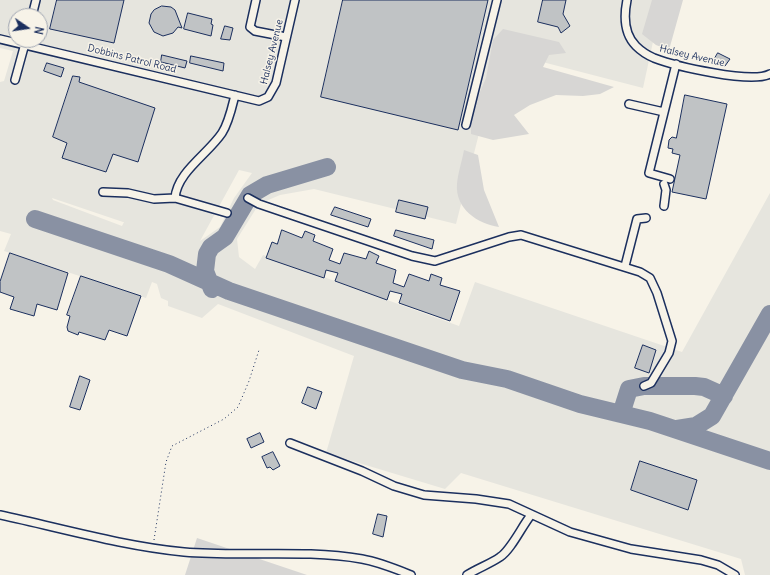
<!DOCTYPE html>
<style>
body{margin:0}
#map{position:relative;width:770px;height:575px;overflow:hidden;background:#f7f3e8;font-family:Delius,sans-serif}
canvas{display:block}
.north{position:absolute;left:8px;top:8px;width:40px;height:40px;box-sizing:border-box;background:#f7f3e8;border:1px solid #9fa5b1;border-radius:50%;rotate:103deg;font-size:11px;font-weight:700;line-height:16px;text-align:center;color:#1b2f5e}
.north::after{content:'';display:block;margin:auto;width:14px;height:18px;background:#1b2f5e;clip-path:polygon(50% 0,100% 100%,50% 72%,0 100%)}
</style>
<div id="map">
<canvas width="770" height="575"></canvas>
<div class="north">N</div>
</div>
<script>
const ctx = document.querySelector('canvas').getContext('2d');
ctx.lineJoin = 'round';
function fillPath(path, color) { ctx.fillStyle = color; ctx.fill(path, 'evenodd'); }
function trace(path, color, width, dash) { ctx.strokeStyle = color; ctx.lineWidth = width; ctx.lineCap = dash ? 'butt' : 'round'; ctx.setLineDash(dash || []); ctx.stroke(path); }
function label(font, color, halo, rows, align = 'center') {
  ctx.font = font + ' Delius,sans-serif'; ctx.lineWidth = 3; ctx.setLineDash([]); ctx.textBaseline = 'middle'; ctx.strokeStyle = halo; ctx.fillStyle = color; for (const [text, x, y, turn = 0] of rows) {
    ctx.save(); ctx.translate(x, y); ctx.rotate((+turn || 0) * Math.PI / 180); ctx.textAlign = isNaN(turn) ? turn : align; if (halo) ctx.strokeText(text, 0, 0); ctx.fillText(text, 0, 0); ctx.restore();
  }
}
const built = new Path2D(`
 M0 0H662L643 88 500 51 456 224 314 189 280 195 259 204 237 239 239 257 255 269 263 255 459 326 475 282 682 352 770 193V575H745L741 559 461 473 445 489 326 453 354 356 218 304 202 318 168 306V301L161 298 157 284 152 282 146 298 4 251 11 234 0 231V82L4 81 13 51 0 48ZM16 16H40V40H16ZM239 170 252 173 234 198 220 227 200 241ZM52 198 123 222H124L122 226 53 200Z`);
const green = new Path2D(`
 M652 0H683L669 50 656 45 642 34Z
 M503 29 559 42 566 53 549 55 543 67 614 87 600 94 583 96 556 95 530 105 514 115 529 134 493 140 471 134V113L486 78 493 40Z
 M464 150 478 155 484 190 499 227C478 224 455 209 457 184 458 173 462 161 464 150Z
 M197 538 307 575H185Z`);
const taxiway = new Path2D(`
 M35 219 169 264 229 291 462 370 507 379 580 404 650 421 770 461
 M212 289 205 271 207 254 211 247 225 237 250 195 267 185 327 167
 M621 414 629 389 644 386H695L704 387 724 396
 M677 429 696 426 712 416 770 314`);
const building = new Path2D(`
 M57 0H124L114 43 50 29Z
 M343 0H488L458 130 321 97Z
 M543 0H566L563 14 570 26 561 33 558 27 538 22Z
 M162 6 171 7 175 10 182 28 178 27 173 33 163 36 154 32 149 23 151 14 154 10Z
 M188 13 212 19 211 24 213 25 211 36 184 29Z
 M225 26 233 28 230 40 221 39Z
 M718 53 730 59 725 66 714 60Z
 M162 55 187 61 185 68 161 62Z
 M191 56 224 63 223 71 190 63Z
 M47 63 64 68 61 77 44 71Z
 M73 76 80 77 79 82 155 108 138 162 113 154 106 172 62 158 67 143 53 137Z
 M685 95 727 104 706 199 672 192 680 155 672 153 673 149 668 148 669 140 672 137 676 138Z
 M399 200 428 207 425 219 396 212Z
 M335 207 371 219 368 227 331 215Z
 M282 230 302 238 305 231 315 235 313 241 333 249 329 260 340 264 344 253 366 259 369 251 379 256 376 263 396 270 393 283 404 287 409 274 429 281 431 274 442 278 440 285 460 291 450 321 399 303 402 294 390 291 387 300 335 281 338 273 326 270 324 278 266 258 272 242 277 244Z
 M396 230 434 240 432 249 394 236Z
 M10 253 68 273 57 310 37 304 34 316 10 309 14 297 0 292V282Z
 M81 276 141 296 127 336 109 330 105 340 79 332 78 335 68 331 67 327 70 316 67 315Z
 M643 345 656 350 649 373 635 368Z
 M80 376 90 380 80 410 70 407Z
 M308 387 322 392 316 409 302 403Z
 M260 433 264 442 251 448 247 439Z
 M273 452 280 466 273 470 270 467 267 468 262 457Z
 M640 461 697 480 688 510 631 490Z
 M378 514 387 516 383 537 373 534Z`);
const path = new Path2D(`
 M154 540 166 462 172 446 224 419 238 407 249 381 259 350`);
const minor = new Path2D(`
 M256 0 250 27 255 31 286 37
 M627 0C624 15 624 34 636 46 641 51 647 55 654 58 675 66 751 84 770 74
 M32 16 36 0
 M0 39 259 101 268 97 276 83 295 0
 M15 80 26 40
 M629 104 664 112
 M466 125 497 0
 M670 179 649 173 676 64
 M664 184 666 190 664 206
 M103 192 128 193 154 199 175 198 227 213
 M175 198C177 172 208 154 222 133 229 122 232 107 235 95
 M248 198 259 204 412 256 435 261 509 237 521 235 640 272 650 278 657 293 672 341 669 353 651 383 644 386
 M625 266 637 219 646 218
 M290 443 362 471 394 486 424 495 476 499 509 504 570 532 631 549 701 560 718 565 735 575
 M0 515C61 528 122 546 184 552 243 557 304 549 362 559 379 562 396 569 411 575
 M467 575C478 568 490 564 500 557 511 550 522 526 531 515`);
const streetNames = [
 ["Halsey Avenue",272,52,-76],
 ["Halsey Avenue",692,56,13],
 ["Dobbins Patrol Road",132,59,14]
];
fillPath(built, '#e6e5de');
fillPath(green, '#d7d6d4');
trace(taxiway, '#8991a3', 18);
fillPath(building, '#c0c3c5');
trace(building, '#1b2f5e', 1);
trace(minor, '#1b2f5e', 10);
trace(path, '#1b2f5e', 1, [1, 3]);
trace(minor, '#f7f3e8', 7);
label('10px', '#1b2f5e', '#f7f3e8', streetNames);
</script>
